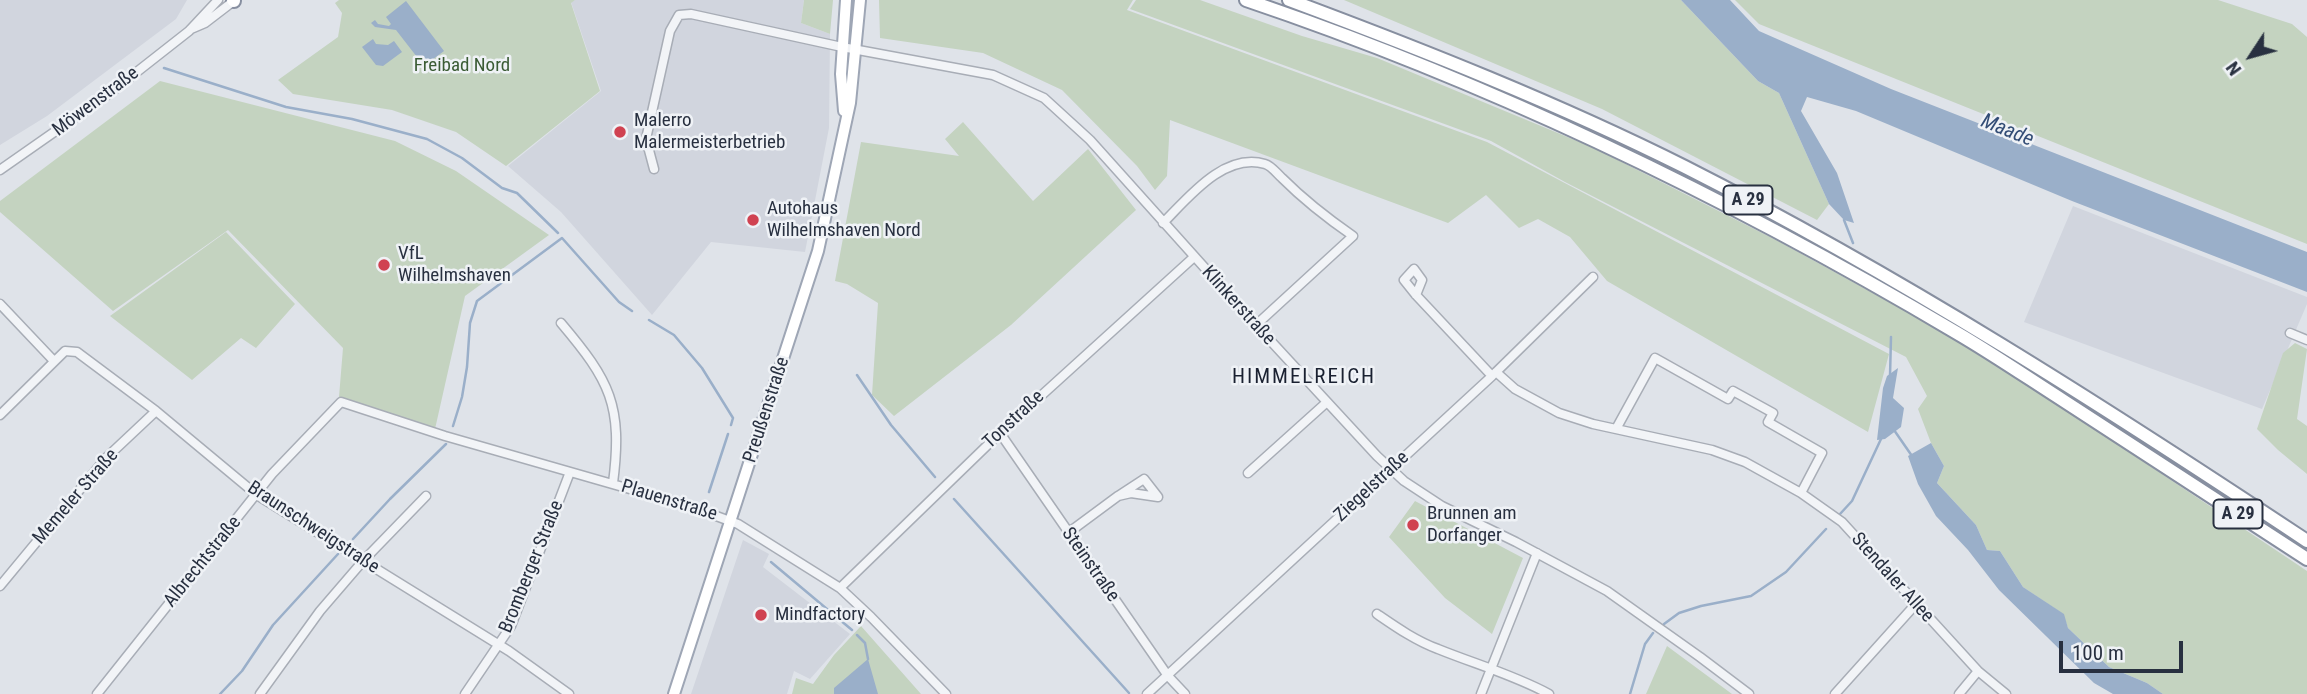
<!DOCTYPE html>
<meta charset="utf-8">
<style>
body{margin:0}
#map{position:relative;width:2307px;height:694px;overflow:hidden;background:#dfe3e9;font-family:"Roboto Condensed",sans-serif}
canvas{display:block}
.north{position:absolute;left:2216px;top:21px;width:70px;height:70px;-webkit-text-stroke:5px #eff2f6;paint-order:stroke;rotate:234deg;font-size:19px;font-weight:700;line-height:28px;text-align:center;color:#283040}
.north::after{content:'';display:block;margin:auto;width:24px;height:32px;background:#283040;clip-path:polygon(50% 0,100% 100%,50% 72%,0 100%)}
.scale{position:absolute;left:2059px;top:641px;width:124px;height:32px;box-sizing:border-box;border:4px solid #283040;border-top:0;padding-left:9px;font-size:21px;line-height:24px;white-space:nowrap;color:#283040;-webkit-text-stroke:5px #eff2f6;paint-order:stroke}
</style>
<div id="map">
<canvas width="2307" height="694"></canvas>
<div class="north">N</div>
<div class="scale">100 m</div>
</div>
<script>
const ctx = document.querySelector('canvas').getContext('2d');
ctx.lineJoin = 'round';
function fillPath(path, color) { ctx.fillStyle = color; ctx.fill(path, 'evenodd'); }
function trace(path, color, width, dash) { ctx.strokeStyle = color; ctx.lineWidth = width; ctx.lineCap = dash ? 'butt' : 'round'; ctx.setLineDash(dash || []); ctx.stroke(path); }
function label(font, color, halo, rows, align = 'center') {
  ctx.font = font + ' "Roboto Condensed",sans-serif'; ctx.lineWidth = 5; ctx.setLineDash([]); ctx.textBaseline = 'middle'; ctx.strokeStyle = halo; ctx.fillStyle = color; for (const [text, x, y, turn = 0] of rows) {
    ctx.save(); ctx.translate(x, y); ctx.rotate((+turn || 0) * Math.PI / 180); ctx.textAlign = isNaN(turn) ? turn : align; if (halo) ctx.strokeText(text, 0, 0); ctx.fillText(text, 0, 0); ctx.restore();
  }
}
const built = new Path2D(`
 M0 0H187L176 19 47 116 0 145Z
 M575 0H804L801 23 830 34 829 128 805 252 711 242 652 315 561 212 508 166 601 91 571 2Z
 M2073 206 2307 297V304L2262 409 2024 322Z
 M743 540 769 554 763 567 850 634 810 679 794 671 787 694H691Z`);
const green = new Path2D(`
 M339 0H575L571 3 600 91 506 166 456 132 392 110 293 94 278 80 338 37 342 13 335 3Z
 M804 0H833L830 34 801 23Z
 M879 0H1133L1127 10 1487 142 1889 354 1868 432 1607 281 1570 237 1538 219 1519 228 1486 195 1448 223 1170 120 1167 176 1155 190 1137 166 1062 90 983 53 880 38Z
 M1136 0H1200L1302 36 1377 58 1594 148 1778 241 1975 349 2307 571V694H2163L2147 683 2109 667 2068 628 2063 614 2023 587 2000 551 1987 550 1976 525 1937 483 1944 466 1931 443 1918 409 1927 396 1906 357 1565 182 1491 141 1130 9Z
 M1344 0H1681L1758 81 1779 93 1829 204 1817 220 1602 109Z
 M1735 0H2218L2292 24 2307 37V244L1759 24Z
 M160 81 395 141 456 171 549 235 465 296 435 429 339 397 343 348 228 230 113 311 0 212V201Z
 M963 122 1033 201 1088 149 1136 210 1011 325 894 416 872 395 878 303 847 284 835 281 861 142 959 156 945 139Z
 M226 232 295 304 256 348 241 338 192 380 110 316Z
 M2295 343 2307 349 2297 419 2307 426V474L2278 450 2257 429 2283 353Z
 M1415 501 1523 558 1492 634 1445 598 1389 537Z
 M861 626 921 694H792L796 678 813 684 834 655Z
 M1667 646 1732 694H1646Z`);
const water = new Path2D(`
 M1681 0H1730L1759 31 1891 89 2307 252V292L2072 201 1856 111 1807 97 1801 111 1837 173 1854 223 1844 220 1829 204 1779 93 1758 81Z
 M406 1 444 51 424 66 396 30 375 27 371 23 375 20 378 24 389 26 391 24 386 17Z
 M373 39 376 44 388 45 394 41 402 52 383 66 376 65 362 47Z
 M1898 368 1893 398 1904 408 1901 427 1885 439 1877 440 1883 388 1887 376Z
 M1931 443 1944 466 1937 483 1976 525 1987 550 2000 551 2023 587 2064 614 2068 628 2109 667 2147 683 2163 694H2113L2094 683 1999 590 1968 550 1936 516 1918 484 1908 456Z
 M868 659 878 694H834V688Z`);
const stream = new Path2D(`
 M164 68 286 107 352 119 427 139 462 158 502 188 517 193 558 233
 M1844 220 1853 243
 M649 320 674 335 702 368 733 418 731 425
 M857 375 891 425 935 477
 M1890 376 1891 337
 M453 426 462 397 467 367 470 323 477 301 562 238 619 302 632 311
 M1894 430 1912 456
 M709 492 728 434
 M954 499 1129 693
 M1840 514 1852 501 1881 439
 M353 539 390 499 446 444
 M771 562 852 630
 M1664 624 1679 613 1701 606 1751 596 1786 572 1826 529
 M857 635 865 643 868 659
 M220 694 242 671 273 625 338 554
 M1630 694 1645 644 1653 633`);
const minor = new Path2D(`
 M191 29 205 23 235 0
 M654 169 646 139 670 31 679 15 691 14 842 47 993 75 1044 98 1090 140 1256 325 1377 456 1404 481 1442 506 1516 542 1607 591 1700 657 1749 694
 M0 170 110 93 189 31 218 0
 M1163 223C1188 198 1224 152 1265 164 1272 166 1277 174 1282 178 1304 200 1327 218 1353 236L1256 325
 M1416 295 1422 280 1414 269 1404 280 1416 295 1492 376
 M0 304 54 361
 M561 323C610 381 623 405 613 483
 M2290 333 2307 340
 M1496 372 1515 389 1559 413 1593 424 1712 450 1745 462 1801 493 1842 522 1978 671 2006 694
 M0 415 65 351 77 352 156 411 257 495 509 651 569 694
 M1616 429 1655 358 1728 399 1733 391 1773 413 1768 422 1822 453 1801 493
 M1000 433 1168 676 1185 694
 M1248 473 1327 402
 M1068 533 1118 496 1131 493 1158 497 1144 479 1118 496
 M0 586 106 458 156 411
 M840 588 1000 433 1194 257
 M1377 614C1396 627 1416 641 1438 649 1475 664 1514 675 1549 694
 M97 694 272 474 341 402 445 436 689 506 738 524 840 588 871 617 946 694
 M260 694 320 611 363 561 426 496
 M465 694 511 626 570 472
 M1147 694 1492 376 1593 277
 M1481 694 1537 553
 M1835 694 1915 605
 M1959 694 1978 671`);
const major = new Path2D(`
 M844 111 841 74 846 0
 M674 694 818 251 850 103 860 0`);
const highway = new Path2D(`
 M233 0 234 1
 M1246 0C1495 84 1731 199 1957 333 1993 354 2028 378 2064 401 2145 453 2226 506 2307 559
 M1289 0C1423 50 1557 103 1685 167 1902 277 2105 407 2307 541`);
const markers = [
 [620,132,7,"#d04251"],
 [753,220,7,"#d04251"],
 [384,265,7,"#d04251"],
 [1413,525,7,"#d04251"],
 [761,615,7,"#d04251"]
];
const shields = [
 [1748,200,49],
 [2238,514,49]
];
const shieldNames = [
 ["A 29",1748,200],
 ["A 29",2238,514]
];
const parkNames = [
 ["Freibad Nord",462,66]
];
const streetNames = [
 ["Möwenstraße",96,102,-37],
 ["Klinkerstraße",1238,306,48],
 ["Preußenstraße",767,410,-72],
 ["Tonstraße",1014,420,-43],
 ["Ziegelstraße",1372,487,-43],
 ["Memeler Straße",76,497,-49],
 ["Plauenstraße",669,501,17],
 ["Braunschweigstraße",313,528,33],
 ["Albrechtstraße",203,562,-51],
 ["Steinstraße",1090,565,55],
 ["Bromberger Straße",532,567,-68],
 ["Stendaler Allee",1892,578,48]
];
const poiNames = [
 ["Malerro",634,121],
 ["Malermeisterbetrieb",634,143],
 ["Autohaus",767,209],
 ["Wilhelmshaven Nord",767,231],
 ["VfL",398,254],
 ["Wilhelmshaven",398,276],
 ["Brunnen am",1427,514],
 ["Dorfanger",1427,536],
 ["Mindfactory",775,615]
];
const waterNames = [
 ["Maade",2007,131,22]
];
const neighbourhoodNames = [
 ["HIMMELREICH",1304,378]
];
fillPath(built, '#d1d5de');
fillPath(green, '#c4d3c0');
fillPath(water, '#9aafc9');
trace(stream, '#9aafc9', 2.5);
trace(minor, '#a8adb6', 11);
trace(major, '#9ea6b5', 14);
trace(highway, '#878fa0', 16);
trace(minor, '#f2f4f7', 8);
trace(major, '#fff', 10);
trace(highway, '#fff', 12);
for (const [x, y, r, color] of markers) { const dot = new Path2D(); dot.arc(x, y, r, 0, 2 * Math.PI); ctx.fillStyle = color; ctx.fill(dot); trace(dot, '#eff2f6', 2.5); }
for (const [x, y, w] of shields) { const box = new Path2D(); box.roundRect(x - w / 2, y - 14.5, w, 29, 5); ctx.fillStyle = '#eff2f6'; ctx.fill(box); trace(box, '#283040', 2); }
label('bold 18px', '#283040', null, shieldNames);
label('19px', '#3b5c35', '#eff2f6', parkNames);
label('19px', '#283040', '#eff2f6', streetNames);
label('19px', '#283040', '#eff2f6', poiNames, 'left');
label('italic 21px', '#324c75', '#eff2f6', waterNames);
ctx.letterSpacing = '2px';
label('21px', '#1a2131', '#eff2f6', neighbourhoodNames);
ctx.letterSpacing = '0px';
</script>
